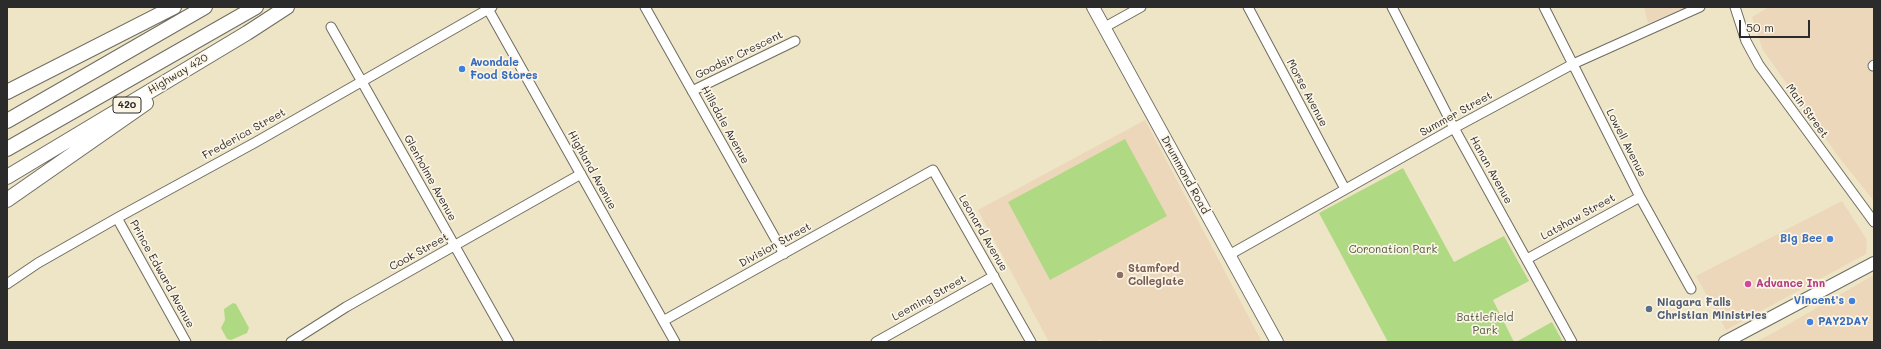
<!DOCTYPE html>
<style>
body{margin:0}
#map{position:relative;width:1881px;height:349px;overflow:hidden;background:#ede5c5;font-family:Mali,sans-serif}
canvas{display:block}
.frame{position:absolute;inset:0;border:8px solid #2b2b2b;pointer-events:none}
.scale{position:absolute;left:1739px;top:20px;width:71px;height:18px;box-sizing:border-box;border:2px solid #2b2b2b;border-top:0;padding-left:5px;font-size:12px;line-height:14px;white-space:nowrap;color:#2b2b2b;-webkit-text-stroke:3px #fcf5e5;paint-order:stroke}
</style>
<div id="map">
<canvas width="1881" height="349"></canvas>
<div class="frame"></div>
<div class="scale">50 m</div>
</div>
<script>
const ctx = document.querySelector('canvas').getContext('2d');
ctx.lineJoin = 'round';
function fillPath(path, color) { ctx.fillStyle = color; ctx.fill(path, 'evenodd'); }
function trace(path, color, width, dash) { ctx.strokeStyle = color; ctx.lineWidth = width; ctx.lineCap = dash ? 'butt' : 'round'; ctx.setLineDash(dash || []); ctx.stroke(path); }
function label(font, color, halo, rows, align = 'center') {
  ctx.font = font + ' Mali,sans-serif'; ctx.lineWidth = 3.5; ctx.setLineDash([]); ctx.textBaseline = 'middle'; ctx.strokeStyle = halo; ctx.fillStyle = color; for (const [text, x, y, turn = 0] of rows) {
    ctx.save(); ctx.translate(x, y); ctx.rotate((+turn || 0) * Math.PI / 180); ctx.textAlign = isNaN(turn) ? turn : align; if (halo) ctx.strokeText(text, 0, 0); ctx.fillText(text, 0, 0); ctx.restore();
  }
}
const built = new Path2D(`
 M1644 7H1689L1648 23Z
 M1769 7H1874V201L1838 156 1763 50 1752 17Z
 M1145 120 1262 342H1103L1101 339 1096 342H1049L978 210Z
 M1842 201 1867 240 1866 254 1726 330 1696 276Z
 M1874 275V342H1755L1773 333Z`);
const green = new Path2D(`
 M1125 139 1167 216 1050 280 1008 202Z
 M1403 168 1454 262 1504 236 1529 281 1493 300 1514 342H1388L1319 213Z
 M233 303 236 304 249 328 247 333 231 340 227 339 221 328 225 320 224 309Z
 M1552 322 1563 342H1516Z`);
const minor = new Path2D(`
 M645 7 784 254
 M1248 7 1345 189
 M1392 7 1454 128 1572 342
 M1544 7 1640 197 1691 289
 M1735 7 1746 41 1759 65 1874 222
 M488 9 675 342
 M331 27 509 342
 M1105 27 1141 7
 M1873 66 1874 65
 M692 91 795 41
 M117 218 186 342
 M1229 255 1454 128 1573 64 1700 7
 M1527 259 1640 197
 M7 284 38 263 117 218 256 142 492 7
 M663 321 933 170 1031 342
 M291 342 346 307 581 174
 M876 342 994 276`);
const major = new Path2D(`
 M1093 7 1277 342
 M1725 342 1874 263`);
const highway = new Path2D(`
 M7 92 174 7
 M7 121 205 7
 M7 149 256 7
 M7 177 247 33 287 7
 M7 200 146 103`);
const markers = [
 [462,69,4,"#3f7fe0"],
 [1830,239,4,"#3f7fe0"],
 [1120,275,4,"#8d6e63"],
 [1748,284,4,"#d1479c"],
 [1852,301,4,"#3f7fe0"],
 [1649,309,4,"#5c6f8a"],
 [1810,322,4,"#3f7fe0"]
];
const shields = [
 [127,105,28]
];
const shieldNames = [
 ["420",127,105]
];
const streetNames = [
 ["Goodsir Crescent",739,55,-26],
 ["Highway 420",178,74,-31],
 ["Morse Avenue",1307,93,62],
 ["Main Street",1807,111,54],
 ["Summer Street",1456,114,-29],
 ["Hillsdale Avenue",725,125,61],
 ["Frederica Street",244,134,-29],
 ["Lowell Avenue",1626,143,63],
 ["Highland Avenue",592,170,61],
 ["Hanan Avenue",1491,170,61],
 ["Drummond Road",1185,175,61],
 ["Glenholme Avenue",430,178,61],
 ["Latshaw Street",1578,217,-29],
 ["Leonard Avenue",983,233,60],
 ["Division Street",775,245,-29],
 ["Cook Street",419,252,-29],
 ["Prince Edward Avenue",162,274,61],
 ["Leeming Street",929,298,-29]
];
const shopNames = [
 ["Avondale",470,63],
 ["Food Stores",470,76],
 ["Big Bee",1822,239,"right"],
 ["Vincent's",1844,301,"right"],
 ["PAY2DAY",1818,322]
];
const parkNames = [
 ["Coronation Park",1393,250],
 ["Battlefield",1485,318],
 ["Park",1485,331]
];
const educationNames = [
 ["Stamford",1128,269],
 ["Collegiate",1128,282]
];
const hotelNames = [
 ["Advance Inn",1756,284]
];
const serviceNames = [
 ["Niagara Falls",1657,303],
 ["Christian Ministries",1657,316]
];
fillPath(built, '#ecd7ba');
fillPath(green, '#b0d984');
trace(minor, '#6f6c61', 11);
trace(major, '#6f6c61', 14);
trace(highway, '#6f6c61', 16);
trace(minor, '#fff', 9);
trace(major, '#fff', 12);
trace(highway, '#fff', 14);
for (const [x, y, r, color] of markers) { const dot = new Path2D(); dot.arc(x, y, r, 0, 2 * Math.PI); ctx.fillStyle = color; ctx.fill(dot); trace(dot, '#fcf5e5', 1.5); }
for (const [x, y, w] of shields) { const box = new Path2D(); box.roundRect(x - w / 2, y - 8, w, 16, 3); ctx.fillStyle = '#fcf5e5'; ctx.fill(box); trace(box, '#2b2b2b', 1); }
label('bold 10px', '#2b2b2b', null, shieldNames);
label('11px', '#2b2b2b', '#fcf5e5', streetNames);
label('bold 11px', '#366cbe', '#fcf5e5', shopNames, 'left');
label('11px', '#4c5641', '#fcf5e5', parkNames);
label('bold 11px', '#785e54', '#fcf5e5', educationNames, 'left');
label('bold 11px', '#b23c85', '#fcf5e5', hotelNames, 'left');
label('bold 11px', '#4e5e75', '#fcf5e5', serviceNames, 'left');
</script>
